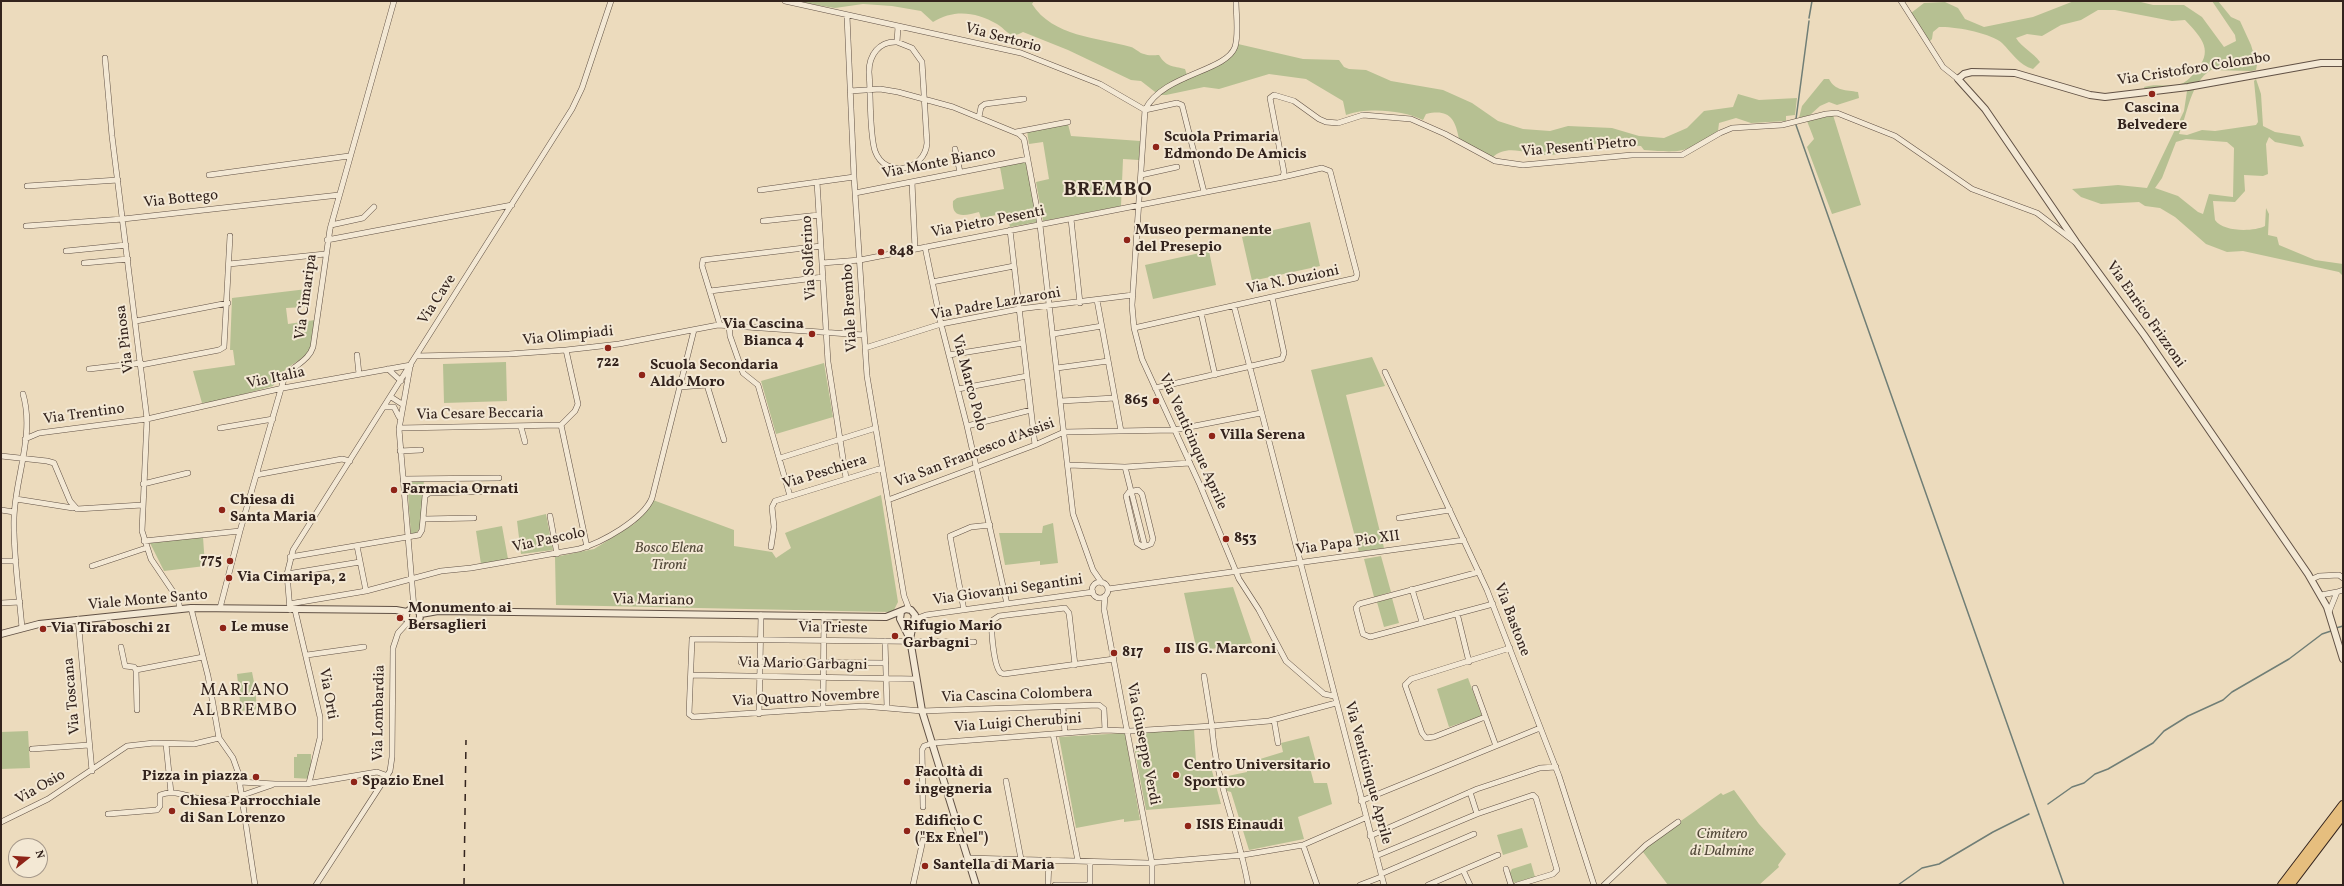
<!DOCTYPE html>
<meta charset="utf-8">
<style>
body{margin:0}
#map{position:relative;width:2344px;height:886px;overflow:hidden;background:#ecdbbd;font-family:Vollkorn,serif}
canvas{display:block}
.frame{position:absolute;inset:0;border:2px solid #33231d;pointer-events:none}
.north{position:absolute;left:8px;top:838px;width:40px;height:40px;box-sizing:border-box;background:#f3e8d4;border:1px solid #a6998b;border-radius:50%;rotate:73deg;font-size:11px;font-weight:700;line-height:16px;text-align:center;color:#33231d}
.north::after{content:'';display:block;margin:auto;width:14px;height:18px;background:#8f2418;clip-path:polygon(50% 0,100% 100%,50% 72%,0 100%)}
</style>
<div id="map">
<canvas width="2344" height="886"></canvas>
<div class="frame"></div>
<div class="north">N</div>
</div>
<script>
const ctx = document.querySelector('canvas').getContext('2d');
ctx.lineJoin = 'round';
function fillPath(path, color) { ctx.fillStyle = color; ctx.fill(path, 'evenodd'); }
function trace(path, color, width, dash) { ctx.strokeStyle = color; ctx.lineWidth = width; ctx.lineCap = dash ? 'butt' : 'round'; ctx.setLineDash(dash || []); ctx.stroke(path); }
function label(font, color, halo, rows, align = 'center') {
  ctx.font = font + ' Vollkorn,serif'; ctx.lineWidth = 4; ctx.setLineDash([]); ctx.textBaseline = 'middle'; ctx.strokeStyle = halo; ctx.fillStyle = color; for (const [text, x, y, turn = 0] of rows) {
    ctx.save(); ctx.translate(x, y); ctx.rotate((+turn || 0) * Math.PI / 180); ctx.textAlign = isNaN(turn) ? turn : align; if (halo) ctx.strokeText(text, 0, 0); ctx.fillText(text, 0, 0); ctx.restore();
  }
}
const green = new Path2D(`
 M791 1H1034L1032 4C1053 37 1097 37 1131 47 1135 48 1139 53 1144 54 1148 56 1155 55 1159 55 1166 67 1173 66 1185 69L1188 78 1218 65 1238 44 1303 59 1339 60 1344 67 1349 69 1366 70 1391 81 1443 90 1472 103 1498 121 1523 129 1550 131 1568 126 1612 128 1639 136 1664 138 1687 128 1704 111 1733 107 1738 94 1759 100 1797 98 1795 115 1786 116V121L1751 123 1736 118 1719 123 1718 131C1685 153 1683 153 1644 150L1641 146 1616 145 1615 140C1593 142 1565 156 1545 155 1527 154 1506 143 1492 158L1459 139C1455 117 1448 109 1426 114L1423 120C1403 110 1367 107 1346 115L1343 101 1306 79 1269 74 1219 89 1204 87 1166 95H1159L1141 81 1131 80 1068 50 1023 32C1010 40 1007 30 997 24 976 12 954 9 933 22L921 11 892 6 863 4 835 8Z
 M2074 1H2137L2153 5H2184L2202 17 2224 47 2236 41 2235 35 2212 1H2218L2231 17 2240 21 2251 45 2257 65 2256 70 2251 71 2211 70C2190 83 2188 113 2179 134L2187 135 2202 130 2215 131 2256 125 2258 122 2254 81 2256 79 2261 94 2263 126 2275 132 2300 136 2304 146 2301 147 2275 142 2269 137 2266 144 2268 174 2263 176 2244 175 2245 191 2235 202 2213 201 2215 220C2223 232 2253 232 2265 226L2266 208 2269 214 2268 235 2277 237 2279 245 2315 260 2343 264V276L2339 272 2243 251 2227 252 2206 244 2175 217 2160 208 2145 206 2139 202 2101 204 2081 197 2072 189 2118 185 2147 188 2184 111 2187 91 2181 90 2147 95 2144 87C2156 83 2166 87 2178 85 2186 83 2190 78 2195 72 2214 51 2203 39 2185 20L2172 21 2115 10H2098L2081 20 2061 25 2042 36 2027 34 2016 38C2022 48 2033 52 2040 62L2033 69C2019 65 2012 53 2002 43 1992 33 1953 26 1939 27L1933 32 1932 39 1928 43 1911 13 1924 3 1945 2 1958 8 1965 19 1984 27 2033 17ZM2186 139 2227 142 2234 148 2233 197 2209 194 2203 214 2198 212 2178 196 2155 188 2162 178 2176 142Z
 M1824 79H1829C1835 91 1846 90 1858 92L1859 98 1837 105 1829 102 1820 106 1810 115 1799 118 1802 106Z
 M1833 115 1861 205 1832 214 1807 147 1814 139 1807 121Z
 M1068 124 1071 136 1140 141 1139 160 1123 159 1121 206 1043 221 1036 182 1049 179 1043 142 1029 144 1027 131Z
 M1026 162 1037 222 1010 227 1007 213 981 218 979 212C967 215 951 220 953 201L957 198 1004 189 1000 167Z
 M1310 222 1320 266 1252 281 1242 237Z
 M1209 251 1216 285 1153 299 1145 265Z
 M307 289 305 307 286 308 288 324 315 320 312 347 306 355 286 369 273 386 212 403V402L202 403 193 371 235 365 233 350H230L232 298Z
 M1372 357 1385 386 1346 395 1384 548 1359 552 1311 370Z
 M506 362 507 401 444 403 443 364Z
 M824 363 833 417 776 434 761 381Z
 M424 480 420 528 416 533 411 535 407 481Z
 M881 495 898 602 894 610 889 612 556 605 555 557 594 549 634 524 653 500 734 530V546L772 552 776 558 791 548 785 533Z
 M546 514 553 550 521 554 517 521Z
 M1053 523 1058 563 1040 565V561L1005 565 999 533H1042L1043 526Z
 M502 526 508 559 481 564 476 531Z
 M203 537 205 566 164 571 150 543Z
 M1381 556 1391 592 1374 597 1364 559Z
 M1233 587 1252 643 1197 651 1184 593Z
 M1392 598 1399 623 1384 627 1377 602Z
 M252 672 255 687 257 709 241 711 237 674Z
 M1468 678 1482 716 1449 727 1437 689Z
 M1194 729 1196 762 1209 760 1221 804 1146 810 1134 747 1140 739 1138 733Z
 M28 731 30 768 1 769V732Z
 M1125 733 1140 820 1124 822V819L1076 828 1059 737Z
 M1309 736 1317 766 1310 768 1314 783H1327L1332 804 1298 817 1304 839 1249 850 1231 792 1227 791 1223 777 1247 772V763L1283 752 1281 743Z
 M297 754H311V779L294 778V757H297Z
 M1734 790 1759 824 1786 854 1778 865 1779 867 1759 885H1668L1643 852 1652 841 1721 793 1723 795Z
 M1522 828 1528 847 1503 855 1497 835Z
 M1531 863 1535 877 1513 883 1510 872 1512 869Z`);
const stream = new Path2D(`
 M1809 18 1812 1
 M1796 119 1809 21
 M1796 125 2064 885
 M2336 628 2343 626
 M2048 804 2072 787 2084 783 2095 774 2108 769 2153 743 2164 731 2188 716 2223 700 2232 692 2289 659 2322 634 2331 631
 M1898 885 1922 868 1939 864 1993 832 2029 814`);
const minor = new Path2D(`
 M785 1 1021 53 1100 84 1145 110
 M1236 1C1236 15 1239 34 1235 47 1226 72 1162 74 1145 110L1132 305 1134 328 1142 359 1200 485 1239 579 1259 610 1286 661 1324 694 1334 696
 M1901 1 1943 67 1958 79
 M847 16 854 177 867 376 904 596 909 609
 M897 42 912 48 922 62 927 143C925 171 885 179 875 151 869 132 871 94 869 72 869 55 879 41 897 42Z
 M897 42 898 27
 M105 58 112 136 147 419 142 531 151 559 178 599 180 609
 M850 91 880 89 898 92 953 107 1019 134 1024 139 1040 225 1073 514 1093 570 1102 583
 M1145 110 1177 103 1182 105 1204 192
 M979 117 981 107 985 104 1024 99
 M1016 132 1068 122
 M955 149 960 172
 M209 175 349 156
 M1141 175 1177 167
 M817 182 828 362 846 478
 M912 182 915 249
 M27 186 118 180
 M760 190 854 177
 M855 193 1028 159
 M1071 219 1080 303
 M763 221 819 215
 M331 225 363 218 374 207
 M26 226 123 219 339 195
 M1010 230 1035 445
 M327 240 512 205
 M925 247 941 324 967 426 1007 604
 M66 251 126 245
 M84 263 128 259
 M822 263 860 260 1283 177 1284 172 1270 98 1274 95 1294 101 1319 119 1326 122 1338 123 1363 115 1411 119 1445 134 1495 161 1523 165 1632 155H1682L1720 133 1732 128 1782 125 1826 114 1837 113 1895 136 1972 189 2037 213 2075 242
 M229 264 325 254
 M932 282 1014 266
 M710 291 823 277
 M1097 300 1121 431
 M1234 306 1384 885
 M1201 313 1215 375
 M136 321 228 303
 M720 325 702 266 703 260 821 246
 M729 325 730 336 743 373 758 385 790 496
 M1134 328 1356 278 1357 274 1330 171 1322 168 1283 177
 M1053 334 1102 326
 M865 348 941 324 1019 309 1133 295
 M566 350 578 404 575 411 561 425 587 547
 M357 355 359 374
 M949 355 1023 343
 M416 356 509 354 566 350 619 344 718 325 864 335
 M141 365 219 350 224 347 230 236
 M410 367 399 429 414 608
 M1057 368 1108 361
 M89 369 141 363
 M388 369 401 381
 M1385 372 1487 590 1559 776 1594 885
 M679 387 707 385 724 440
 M1155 388 1282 359 1284 353 1272 297
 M958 389 1027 376
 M391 397 402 404
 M1061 401 1115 398
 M385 407H394L399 417
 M967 426 1031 410
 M521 427 525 442
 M220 428 273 419
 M399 428 561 425
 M25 439 39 433 147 419 283 388 411 365
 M400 451 421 450
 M1 456 47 461 54 463 70 501 77 509 142 505
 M780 458 876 428
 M1068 465 1125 467 1190 463
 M1125 467 1145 546
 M256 475 342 459 350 461
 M403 479 499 478
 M143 484 188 473
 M1138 490 1142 494 1153 539 1151 544 1143 547 1137 543 1126 496 1129 492Z
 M16 499 73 508
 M888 500 1035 445 1064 432 1174 430 1261 413
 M1 510 14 512
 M550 516 557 554
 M1399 518 1450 510
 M424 519 474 518
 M144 541 240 531
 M357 546 366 591
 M771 547 774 527 772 507 775 501 882 468
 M290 557 419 535 422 530 425 496 429 493 495 491
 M1 561H16
 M92 566 146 548
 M1479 572 1359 604 1356 608 1363 634 1370 637 1493 604
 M287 574 360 562
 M2312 579 2319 576 2339 575 2343 578
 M1092 590a8 8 0 1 1 16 0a8 8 0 1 1-16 0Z
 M1108 589 1464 540
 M1412 589 1422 622
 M2321 595 2337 592
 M1105 596 1104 609 1152 863V885
 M1 603 20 602
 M289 604 366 591 441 571 471 568 579 549C601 543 643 520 652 498L694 330
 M191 608 208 676 219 738
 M220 608 240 531 283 382C289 366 308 363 313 347L330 229 394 1
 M290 610 287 574 293 550 572 109 582 88 611 1
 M295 610 320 717V738L309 783
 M964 610 950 536 971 527 990 525
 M2329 612 2337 592 2343 590
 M1457 613 1469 662
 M78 619 92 771
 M915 619 926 615 1093 592
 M22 628C19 592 13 554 14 518 15 478 35 435 23 394
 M885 641 887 707
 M974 642 692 639 689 714 693 717 863 706 922 711 1099 705 1104 709 1105 730 1130 731 1212 726C1215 780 1239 831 1248 885
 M121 647 125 666 134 667 136 670 203 657
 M307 655 364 647
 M741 662 886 663
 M1075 665 1069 613 1065 608 999 616 993 620C990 628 994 668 1001 673L1004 674 1114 659
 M136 670 137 710
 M691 675 915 679
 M1204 676 1212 726 1269 721 1336 703
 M1475 688 1496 746
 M1063 707 1065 733
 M823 708 824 616
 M759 714 761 615
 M1485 717 1434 737 1426 738 1422 733 1405 685 1411 679 1510 648
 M1274 720 1278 743
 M1053 734 1078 861
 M219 738 233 758 238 772 255 885
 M166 744 171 793
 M32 749 89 745
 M1006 781 1021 859
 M240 782 275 784H306L377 772 388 776
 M1470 792 1477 814
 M243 795 272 785
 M1361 801 1540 728
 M923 807 922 750 924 746 933 743 1105 730
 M108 814 157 810 160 806V795C176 788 192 799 208 800 219 801 231 799 243 798
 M1 822 48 799 127 746 154 743 194 744 219 738
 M1370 836 1477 789 1540 768 1556 767
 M1303 845 1317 885
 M1376 856 1477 814 1533 795 1536 798 1557 870 1553 874 1517 885
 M967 858 1148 863 1243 855 1303 845 1365 818
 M1506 869 1511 885
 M1463 870 1498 855
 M1381 874 1474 834
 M316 885 390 771 392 757 393 648 398 633 409 621
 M913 885 923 840
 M1048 885 1049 860
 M1055 885H1090
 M1090 885V862
 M1360 885 1381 877
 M1428 885 1463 870 1470 885
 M1604 885 1646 845 1678 822`);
const tertiary = new Path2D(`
 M2343 63H2321L2188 87 2105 97 2090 95 2015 73 1972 72 1964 74 1958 79 1985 109 2076 242 2144 335 2308 574 2327 607 2343 659
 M406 616a7 7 0 1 1 14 0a7 7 0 1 1-14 0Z
 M901 612 900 619 910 639 922 711 976 885
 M421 614 438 611 886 617 906 609 911 610 915 615 910 639
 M1 634 39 624 191 608 396 610 407 612`);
const trunk = new Path2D(`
 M2282 885 2343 805
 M2290 885 2343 815`);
const rail = new Path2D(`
 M464 885 466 740`);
const markers = [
 [2152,94,4,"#8f2418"],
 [1156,147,4,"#8f2418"],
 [1127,240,4,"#8f2418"],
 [881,252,4,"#8f2418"],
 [812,334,4,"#8f2418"],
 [608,348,4,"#8f2418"],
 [642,375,4,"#8f2418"],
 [1156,401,4,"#8f2418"],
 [1212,436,4,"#8f2418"],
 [394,490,4,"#8f2418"],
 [222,510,4,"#8f2418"],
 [1226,539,4,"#8f2418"],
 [230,561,4,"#8f2418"],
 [229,578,4,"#8f2418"],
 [400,618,4,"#8f2418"],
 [223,628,4,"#8f2418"],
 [43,629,4,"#8f2418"],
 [895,636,4,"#8f2418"],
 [1167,650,4,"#8f2418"],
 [1114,653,4,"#8f2418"],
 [1176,775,4,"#8f2418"],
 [256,777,4,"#8f2418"],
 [354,782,4,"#8f2418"],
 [907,782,4,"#8f2418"],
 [172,811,4,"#8f2418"],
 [1188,826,4,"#8f2418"],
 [907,831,4,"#8f2418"],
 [925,866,4,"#8f2418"]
];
const streetNames = [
 ["Via Sertorio",1003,39,15],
 ["Via Cristoforo Colombo",2194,70,-9],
 ["Via Pesenti Pietro",1579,148,-5],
 ["Via Monte Bianco",939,164,-11],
 ["Via Bottego",181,200,-6],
 ["Via Pietro Pesenti",988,223,-11],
 ["Via Solferino",810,258,-93],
 ["Via N. Duzioni",1293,281,-12],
 ["Via Cimaripa",307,297,-82],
 ["Via Cave",438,300,-57],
 ["Via Padre Lazzaroni",996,305,-10],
 ["Viale Brembo",851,308,-93],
 ["Via Enrico Frizzoni",2145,315,55],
 ["Via Olimpiadi",568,337,-6],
 ["Via Pinosa",126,339,-97],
 ["Via Italia",276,379,-12],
 ["Via Marco Polo",968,383,75],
 ["Via Trentino",84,415,-8],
 ["Via Cesare Beccaria",480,415,-1],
 ["Via Venticinque Aprile",1192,442,66],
 ["Via San Francesco d'Assisi",975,454,-21],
 ["Via Peschiera",825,473,-17],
 ["Via Pascolo",549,541,-12],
 ["Via Papa Pio XII",1348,544,-8],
 ["Via Giovanni Segantini",1008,591,-8],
 ["Viale Monte Santo",148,601,-5],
 ["Via Mariano",653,601,1],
 ["Via Bastone",1511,620,69],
 ["Via Trieste",833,629,1],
 ["Via Mario Garbagni",803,665,1],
 ["Via Orti",327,694,80],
 ["Via Toscana",73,696,-95],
 ["Via Cascina Colombera",1017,696,-2],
 ["Via Quattro Novembre",806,699,-3],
 ["Via Lombardia",380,713,-89],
 ["Via Luigi Cherubini",1018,724,-4],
 ["Via Giuseppe Verdi",1142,744,79],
 ["Via Venticinque Aprile",1367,773,75],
 ["Via Osio",41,788,-30]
];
const poiNames = [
 ["Cascina",2152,109,"center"],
 ["Belvedere",2152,126,"center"],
 ["Scuola Primaria",1164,138],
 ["Edmondo De Amicis",1164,155],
 ["Museo permanente",1135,231],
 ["del Presepio",1135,248],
 ["848",889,252],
 ["Via Cascina",804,325,"right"],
 ["Bianca 4",804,342,"right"],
 ["722",608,363,"center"],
 ["Scuola Secondaria",650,366],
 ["Aldo Moro",650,383],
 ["865",1148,401,"right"],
 ["Villa Serena",1220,436],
 ["Farmacia Ornati",402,490],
 ["Chiesa di",230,501],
 ["Santa Maria",230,518],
 ["853",1234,539],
 ["775",222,561,"right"],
 ["Via Cimaripa, 2",237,578],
 ["Monumento ai",408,609],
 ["Bersaglieri",408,626],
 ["Rifugio Mario",903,627],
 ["Garbagni",903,644],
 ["Le muse",231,628],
 ["Via Tiraboschi 21",51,629],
 ["IIS G. Marconi",1175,650],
 ["817",1122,653],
 ["Centro Universitario",1184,766],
 ["Sportivo",1184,783],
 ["Facoltà di",915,773],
 ["ingegneria",915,790],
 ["Pizza in piazza",248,777,"right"],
 ["Spazio Enel",362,782],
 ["Chiesa Parrocchiale",180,802],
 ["di San Lorenzo",180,819],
 ["Edificio C",915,822],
 ["(\"Ex Enel\")",915,839],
 ["ISIS Einaudi",1196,826],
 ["Santella di Maria",933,866]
];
const parkNames = [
 ["Bosco Elena",669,549],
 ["Tironi",669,566],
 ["Cimitero",1722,835],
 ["di Dalmine",1722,852]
];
const quarterNames = [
 ["MARIANO",245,692],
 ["AL BREMBO",245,712]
];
const districtNames = [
 ["BREMBO",1108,192]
];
fillPath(green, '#b6c092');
trace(stream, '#707e76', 1.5);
trace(minor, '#615145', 6);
trace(tertiary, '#615145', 8);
trace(trunk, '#33231d', 10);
trace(minor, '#f3e8d4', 5);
trace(tertiary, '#f3e8d4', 6);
trace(trunk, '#e6be7e', 8);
trace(rail, '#33231d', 1.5, [7, 7]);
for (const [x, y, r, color] of markers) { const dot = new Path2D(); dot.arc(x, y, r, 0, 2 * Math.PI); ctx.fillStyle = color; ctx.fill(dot); trace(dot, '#f3e8d4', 1.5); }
label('15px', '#33231d', '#f3e8d4', streetNames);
label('bold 15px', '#33231d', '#f3e8d4', poiNames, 'left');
label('italic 15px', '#544a3a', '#f3e8d4', parkNames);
ctx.letterSpacing = '1px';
label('17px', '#33231d', '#f3e8d4', quarterNames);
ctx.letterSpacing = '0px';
ctx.letterSpacing = '1px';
label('bold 19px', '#33231d', '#f3e8d4', districtNames);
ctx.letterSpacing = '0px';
</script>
